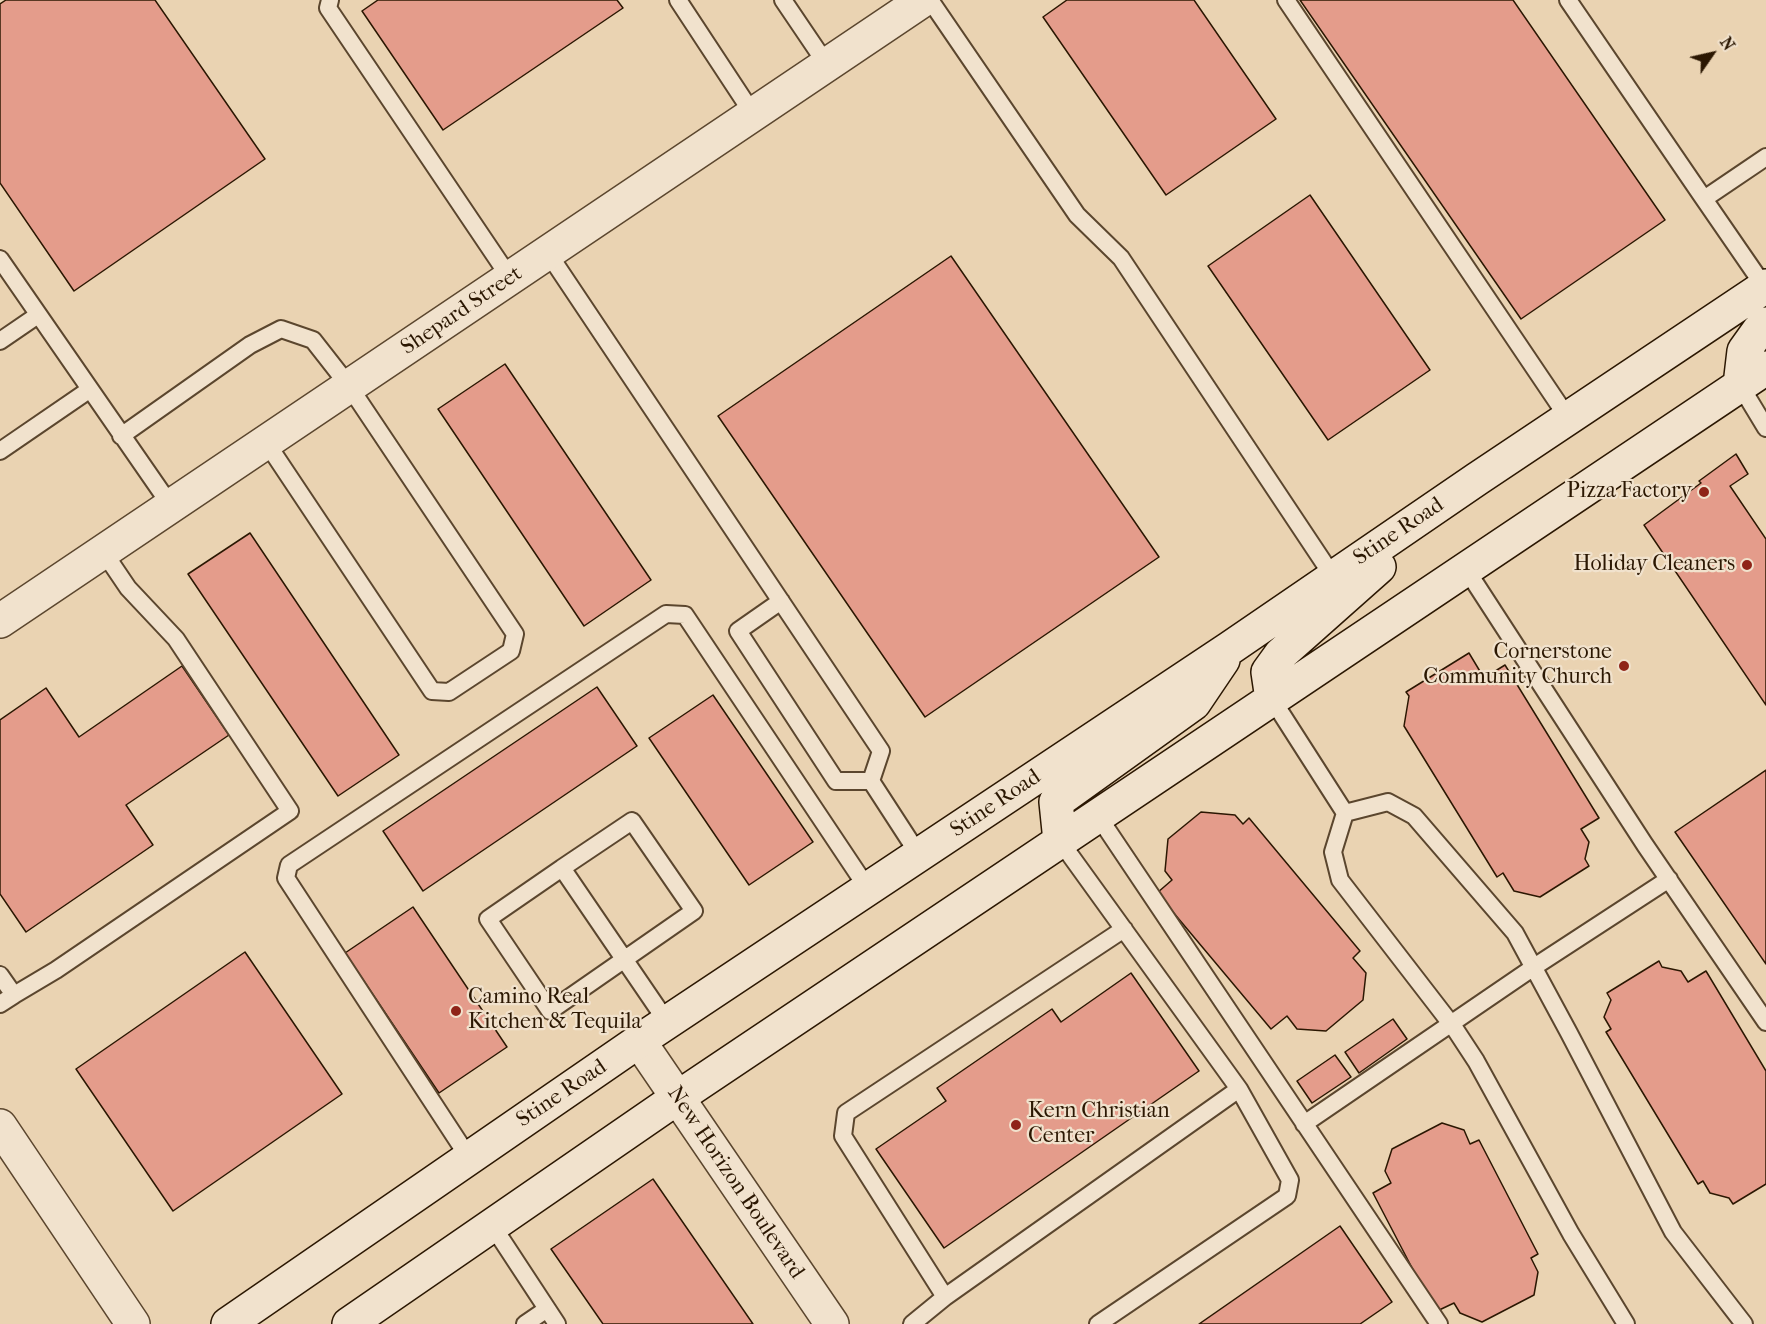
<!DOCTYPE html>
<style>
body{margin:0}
#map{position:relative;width:1766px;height:1324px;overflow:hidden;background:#ead3b2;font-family:"IM FELL French Canon",serif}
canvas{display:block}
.north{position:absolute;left:1682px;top:24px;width:60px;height:60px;-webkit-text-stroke:4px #f1e2cd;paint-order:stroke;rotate:56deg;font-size:16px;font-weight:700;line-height:24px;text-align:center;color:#2b1702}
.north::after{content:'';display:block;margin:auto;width:21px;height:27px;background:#2b1702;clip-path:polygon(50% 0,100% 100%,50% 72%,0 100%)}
</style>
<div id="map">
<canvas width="1766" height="1324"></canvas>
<div class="north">N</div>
</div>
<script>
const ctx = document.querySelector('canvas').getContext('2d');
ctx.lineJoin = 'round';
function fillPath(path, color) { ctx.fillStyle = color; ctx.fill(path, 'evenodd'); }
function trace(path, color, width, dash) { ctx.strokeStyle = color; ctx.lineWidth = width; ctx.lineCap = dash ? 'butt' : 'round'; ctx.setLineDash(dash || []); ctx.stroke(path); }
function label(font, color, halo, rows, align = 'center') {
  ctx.font = font + ' "IM FELL French Canon",serif'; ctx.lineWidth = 4.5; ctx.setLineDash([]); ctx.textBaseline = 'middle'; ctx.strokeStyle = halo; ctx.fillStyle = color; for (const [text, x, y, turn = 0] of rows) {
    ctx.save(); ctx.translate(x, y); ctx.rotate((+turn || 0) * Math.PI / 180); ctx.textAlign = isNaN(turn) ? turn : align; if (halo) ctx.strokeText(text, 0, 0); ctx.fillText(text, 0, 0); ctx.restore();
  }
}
const building = new Path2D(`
 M6 0H155L265 159 74 291 0 183V4Z
 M378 0H617L623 8 443 130 362 11Z
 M1067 0H1194L1276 119 1166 195 1043 17Z
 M1300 0H1513L1665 220 1521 319Z
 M1310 195 1430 370 1328 440 1208 266Z
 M951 256 1159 557 925 717 718 416Z
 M505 364 651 580 584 626 438 409Z
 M1736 454 1748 474 1730 486 1766 539V705L1644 525 1701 483 1699 481Z
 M250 533 399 755 338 796 188 574Z
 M1469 653 1484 678 1505 665 1599 818 1581 829 1589 842 1585 859 1589 866 1540 897 1514 891 1503 873 1497 877 1404 726 1409 696 1406 692Z
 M182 666 229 735 126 805 153 845 26 932 0 894V720L46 688 79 737Z
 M597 687 637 746 423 891 383 831Z
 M713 695 813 842 749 885 649 738Z
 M1766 770V964L1675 832Z
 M1201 812 1235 815 1243 824 1249 818 1360 951 1353 958 1366 973 1363 1000 1326 1031 1297 1029 1287 1016 1271 1029 1157 893 1172 880 1165 871 1168 839Z
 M413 907 507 1047 439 1093 345 953Z
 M245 952 342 1094 173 1211 76 1069Z
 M1659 961 1662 967 1681 971 1688 982 1706 971 1766 1071V1184L1733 1204 1729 1198 1710 1193 1703 1181 1698 1184 1606 1032 1611 1029 1604 1017 1611 1000 1607 993Z
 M1131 973 1199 1071 944 1248 876 1149 946 1101 937 1088 1052 1009 1061 1022Z
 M1393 1019 1407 1039 1359 1073 1345 1052Z
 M1335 1055 1351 1077 1312 1103 1297 1081Z
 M1442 1123 1464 1130 1470 1144 1479 1140 1538 1254 1531 1258 1538 1272 1534 1295 1482 1322 1460 1313 1454 1303 1435 1312 1373 1193 1391 1183 1385 1171 1392 1149Z
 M653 1179 753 1324H603L551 1249Z
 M1340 1226 1392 1302 1360 1324H1199Z`);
const lane = new Path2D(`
 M330 0 328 8 510 278
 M678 0 753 114
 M783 0 827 65
 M930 0 1077 215 1121 258 1336 581
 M1286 0 1568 418
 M1568 0 1704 199
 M1766 157 1704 199 1766 289
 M548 253 881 751 871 781 919 855
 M0 259 171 506
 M0 341 38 315
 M1740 385 1766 428
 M121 436 250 345 281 329 313 340 349 386 515 634 511 651 449 692 432 691 266 442
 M0 451 89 390
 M1466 569 1645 845 1766 1022
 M781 601 738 631 836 781H871
 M1272 699 1345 813 1388 802 1414 816 1515 933 1569 1033 1673 1232 1744 1324
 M1345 813 1333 852 1340 880 1455 1029 1476 1061 1571 1234 1626 1324
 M1098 816 1439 1324
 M1060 841 1239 1089 1290 1180 1287 1196 1098 1324
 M562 868 488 919 550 1011 694 911 632 821 562 868 667 1022
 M1124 929 846 1113 843 1136 945 1297 1239 1089
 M0 975 14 995 0 1004
 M14 995 56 970 290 811 176 639 128 588 103 551
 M1304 1124 1534 967 1669 879
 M469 1158 286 878 289 865 666 614 685 615 868 889
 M492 1225 557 1324
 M525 1324 547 1309
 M912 1324 945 1297`);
const street = new Path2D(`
 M0 621 923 0
 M639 1041 832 1324
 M0 1126 133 1324`);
const secondary = new Path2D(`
 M1740 385 1744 351 1759 330 1766 324
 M1272 699 1268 672 1281 654 1379 567
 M1060 841 1056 802 1194 703 1223 660
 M228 1324 639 1041 1230 648 1477 479 1766 286
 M349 1324 677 1098 1766 368`);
const markers = [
 [1704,492,6,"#8f2418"],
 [1747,565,6,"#8f2418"],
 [1624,666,6,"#8f2418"],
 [456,1011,6,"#8f2418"],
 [1016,1125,6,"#8f2418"]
];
const streetNames = [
 ["Shepard Street",462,311,-34],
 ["Stine Road",1399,532,-34],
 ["Stine Road",996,804,-34],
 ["Stine Road",562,1094,-34],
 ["New Horizon Boulevard",735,1183,56]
];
const poiNames = [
 ["Pizza Factory",1692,492],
 ["Holiday Cleaners",1735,565],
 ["Cornerstone",1612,653],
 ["Community Church",1612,678],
 ["Camino Real",468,998,"left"],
 ["Kitchen & Tequila",468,1023,"left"],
 ["Kern Christian",1028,1112,"left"],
 ["Center",1028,1137,"left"]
];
fillPath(building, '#e49c8b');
trace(building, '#2b1702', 1.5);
trace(lane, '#5b462e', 20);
trace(street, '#5b462e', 36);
trace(secondary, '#2b1702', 36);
trace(lane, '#f1e2cd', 16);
trace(street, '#f1e2cd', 33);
trace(secondary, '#f1e2cd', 33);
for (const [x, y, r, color] of markers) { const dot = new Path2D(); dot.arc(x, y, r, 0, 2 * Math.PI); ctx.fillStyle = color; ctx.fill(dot); trace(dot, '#f1e2cd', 2); }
label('22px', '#2b1702', '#f1e2cd', streetNames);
label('22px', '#2b1702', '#f1e2cd', poiNames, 'right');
</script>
